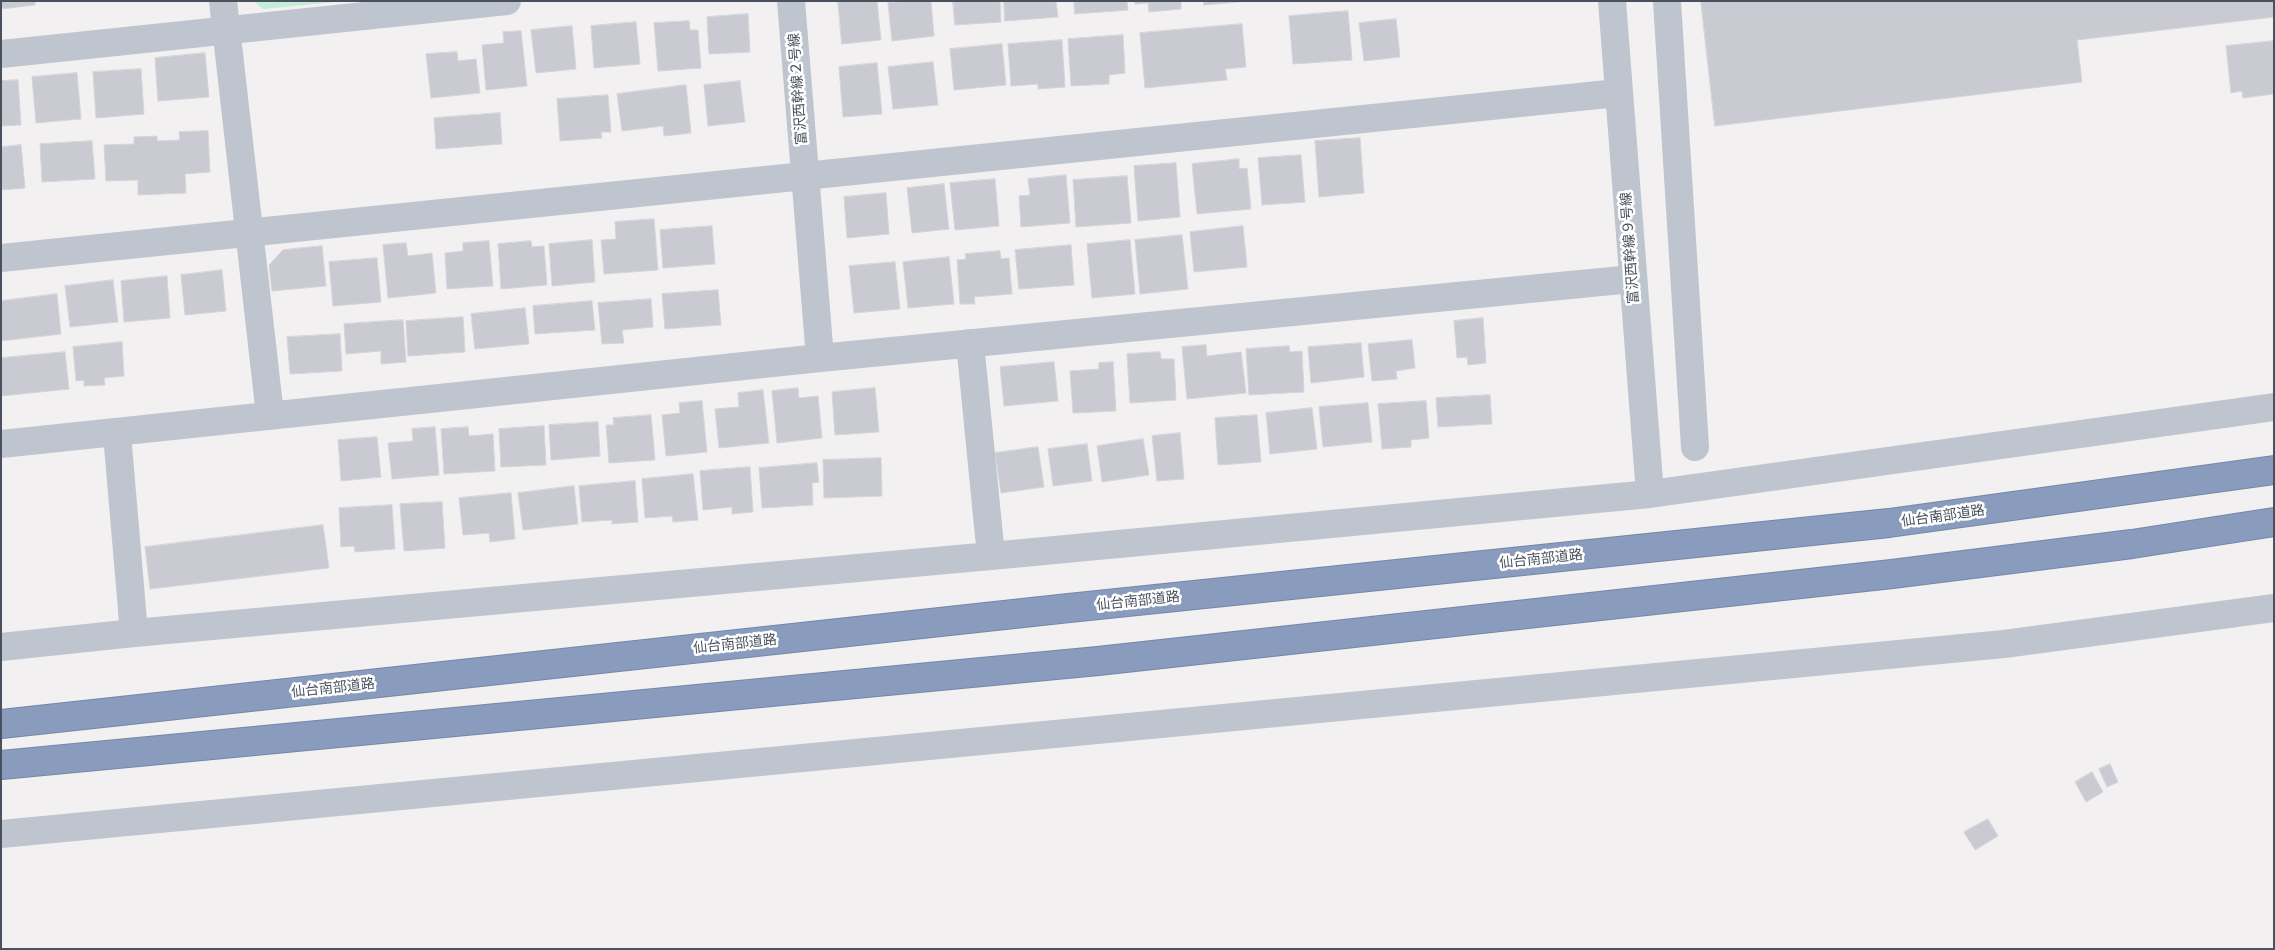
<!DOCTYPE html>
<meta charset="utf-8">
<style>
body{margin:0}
#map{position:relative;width:2275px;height:950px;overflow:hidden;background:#f2f0f0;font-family:"Public Sans",sans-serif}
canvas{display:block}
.frame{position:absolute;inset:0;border:2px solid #48515d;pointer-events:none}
</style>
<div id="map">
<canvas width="2275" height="950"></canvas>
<div class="frame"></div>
</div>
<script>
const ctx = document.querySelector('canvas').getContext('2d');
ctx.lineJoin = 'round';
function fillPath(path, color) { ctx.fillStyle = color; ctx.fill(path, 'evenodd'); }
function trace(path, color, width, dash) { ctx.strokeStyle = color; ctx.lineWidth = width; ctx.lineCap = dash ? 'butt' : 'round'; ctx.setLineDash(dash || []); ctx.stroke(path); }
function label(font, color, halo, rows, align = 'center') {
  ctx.font = font + ' "Public Sans","Noto Sans JP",sans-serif'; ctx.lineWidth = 5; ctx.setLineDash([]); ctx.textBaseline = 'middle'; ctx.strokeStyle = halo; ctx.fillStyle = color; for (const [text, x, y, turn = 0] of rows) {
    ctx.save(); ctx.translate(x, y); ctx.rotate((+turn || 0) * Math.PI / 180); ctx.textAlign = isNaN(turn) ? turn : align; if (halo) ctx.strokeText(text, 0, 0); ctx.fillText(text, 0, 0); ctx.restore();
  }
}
const green = new Path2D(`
 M253 1H345L263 9Z`);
const building = new Path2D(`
 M1 1H35V5L1 9Z
 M838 1H877L881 40 842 44Z
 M909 1H931L934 36 892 41 888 3Z
 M953 1H1000L1001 22 955 25Z
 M1004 1H1056L1058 17 1005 21Z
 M1074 1H1127L1128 10 1075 14Z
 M1135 1H1181V9L1149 12 1148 3 1135 4Z
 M1204 1H1250L1204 5Z
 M1701 1H2274V17L2077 40 2082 82 1715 126Z
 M1348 11 1352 60 1293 64 1289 16Z
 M748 14 750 52 709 54 707 17Z
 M1396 19 1400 57 1364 61 1359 23Z
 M689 21 690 30H698L701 68 658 71 654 23Z
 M636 22 640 64 594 68 591 26Z
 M1242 24 1246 67 1225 69 1227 80 1145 88 1140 33Z
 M572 26 576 69 536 73 531 30Z
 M521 31 527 86 486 90 482 45 504 43 503 32Z
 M1123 35 1125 73 1109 75V84L1071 86 1068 39Z
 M1062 40 1065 87 1038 89V84L1011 86 1008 44Z
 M2274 41V94L2243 98 2242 91 2231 93 2226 46Z
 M1002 44 1006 85 954 90 950 49Z
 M457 52 458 61 476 59 480 93 431 98 426 54Z
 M205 53 209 97 158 101 155 58Z
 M933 62 938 105 893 109 888 67Z
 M877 63 882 114 843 117 839 67Z
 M141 69 144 114 96 118 93 72Z
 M77 73 81 119 36 123 32 77Z
 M18 80 21 125 1 126V81Z
 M740 81 745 122 708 126 704 85Z
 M686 85 691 133 664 136 663 126 622 131 617 94Z
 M608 95 611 132H601L602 138 560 141 557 99Z
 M500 113 502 144 436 149 434 118Z
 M208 131 210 172 185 174 186 193 138 195V180L106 181 104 145 134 144V137L157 136V141L180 140 179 132Z
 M1360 138 1364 193 1319 197 1315 141Z
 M92 141 95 179 42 182 40 144Z
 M21 145 25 188 1 190V147Z
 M1301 155 1305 202 1262 205 1258 158Z
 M1239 159V169L1247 168 1251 209 1197 214 1192 164Z
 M1176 163 1180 217 1138 221 1134 166Z
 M1066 175 1070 223 1021 227 1019 196 1030 195 1028 179Z
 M1127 176 1131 223 1076 227 1073 180Z
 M995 179 999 226 955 230 950 183Z
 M944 184 949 229 912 233 907 188Z
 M886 193 889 234 847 238 844 197Z
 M654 219 658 270 604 274 601 240 616 239 615 222Z
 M712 226 715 264 663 268 660 230Z
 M1243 226 1247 267 1194 272 1190 232Z
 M1182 235 1188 289 1140 294 1135 240Z
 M592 240 595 282 552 286 549 244Z
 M1130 240 1135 294 1092 298 1087 244Z
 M489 241 493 286 447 289 445 253 463 251V243Z
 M531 241 532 247 544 246 547 285 501 289 498 244Z
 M406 243 408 256 432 253 436 293 388 298 383 245Z
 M1071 245 1074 285 1019 289 1015 250Z
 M322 246 326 286 272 291 269 265 283 250Z
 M1000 251 1001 259 1009 258 1012 294 974 297 975 304H960L957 260 966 259 965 254Z
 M949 257 954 304 908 308 903 262Z
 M377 258 381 302 333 306 329 262Z
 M895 262 900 309 854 313 849 266Z
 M222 270 226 311 185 315 181 275Z
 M167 276 170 318 124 322 121 281Z
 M113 280 118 322 70 327 65 286Z
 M718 290 721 325 665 329 662 294Z
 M57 294 61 334 1 341V301Z
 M651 299 653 327 622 330 624 343 602 344 598 303Z
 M592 301 595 330 535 334 533 306Z
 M525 308 529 344 475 349 471 314Z
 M463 317 465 352 408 356 406 321Z
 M1483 318 1486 363 1468 365 1467 357 1457 358 1454 321Z
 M403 320 406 362 381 364V351L346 354 344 324Z
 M340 334 342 371 290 374 287 337Z
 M1412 340 1415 368 1396 371 1397 379 1372 381 1368 344Z
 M122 342 124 376 104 378 105 385 84 386V380L76 381 73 347Z
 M1361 343 1364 377 1311 383 1308 347Z
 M1206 345 1207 356 1241 352 1246 393 1187 399 1182 347Z
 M1289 346 1290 352 1302 351 1304 392 1249 395 1246 349Z
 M65 352 69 389 1 396V358Z
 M1160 352 1161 359H1174L1176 400 1130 403 1127 354Z
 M1054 362 1058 401 1004 406 1000 367Z
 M1113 362 1116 411 1073 413 1070 371 1099 369V363Z
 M798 388 799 398 818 396 822 438 777 443 772 391Z
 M875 388 879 432 835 435 832 392Z
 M763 390 769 443 719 448 715 409 739 407 738 393Z
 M1490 395 1492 424 1438 427 1436 398Z
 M702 401 707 452 666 456 662 415 680 413 679 403Z
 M1426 401 1429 438 1411 440V447L1382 449 1378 404Z
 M1368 403 1372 442 1323 447 1319 407Z
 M1312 408 1317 449 1270 454 1266 413Z
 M651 415 655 460 609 463 606 425H614L613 418Z
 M1257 415 1261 462 1218 465 1215 418Z
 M598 422 600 456 551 460 549 425Z
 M544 426 546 465 501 467 499 429Z
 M435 427 439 475 392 479 388 443 413 441 412 429Z
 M468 427 469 436 493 434 495 471 444 474 441 429Z
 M1180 433 1184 479 1157 481 1152 436Z
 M377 437 381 477 341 481 338 440Z
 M1143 439 1149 475 1102 482 1097 446Z
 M1087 444 1092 481 1053 486 1048 449Z
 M1038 447 1044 487 1001 493 995 453Z
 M881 458 882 496 824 498 823 460Z
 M817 463 819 482 812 483 813 505 762 508 759 468Z
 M750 467 753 512 732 514V507L703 510 700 471Z
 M693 474 698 520 673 522 672 516 645 518 642 479Z
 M635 481 638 522 612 524V520L582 522 579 486Z
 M574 486 578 524 523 530 518 493Z
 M511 493 515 539 490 542 489 533 463 535 459 498Z
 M442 502 445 548 404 551 400 504Z
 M392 505 395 549 355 552 354 546 341 547 339 508Z
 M323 525 329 568 150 589 145 547Z
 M2110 764 2118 782 2107 787 2099 769Z
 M2092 772 2103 792 2086 802 2075 782Z
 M1988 819 1998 836 1975 850 1964 832Z`);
const minor = new Path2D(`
 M223 1 270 415
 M791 1 820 358
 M1612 1 1650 494
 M1667 1 1695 447
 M1 54 507 1
 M1 258 1618 93
 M970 343 991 556
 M117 434 134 633
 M1 444 820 358 1632 279
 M1 647 134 633 991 556 1650 494 2274 407
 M1 834 2004 644 2274 608`);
const highway = new Path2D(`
 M1 724 1069 608 1889 523 2274 470
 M1 765 1098 661 1892 574 2132 544 2274 522`);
const streetNames = [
 ["富沢西幹線２号線",798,89,-94],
 ["富沢西幹線９号線",1630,248,-94],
 ["仙台南部道路",1943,516,-8],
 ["仙台南部道路",1541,559,-6],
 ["仙台南部道路",1138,601,-6],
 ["仙台南部道路",735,644,-6],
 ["仙台南部道路",333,688,-6]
];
fillPath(green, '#c1eed8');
fillPath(building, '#cacbd2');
trace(building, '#d4d5db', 1);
trace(highway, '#7587a9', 30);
trace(minor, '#bec5ce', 28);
trace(highway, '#8a9cbd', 28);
label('14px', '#48515d', '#fff', streetNames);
</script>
